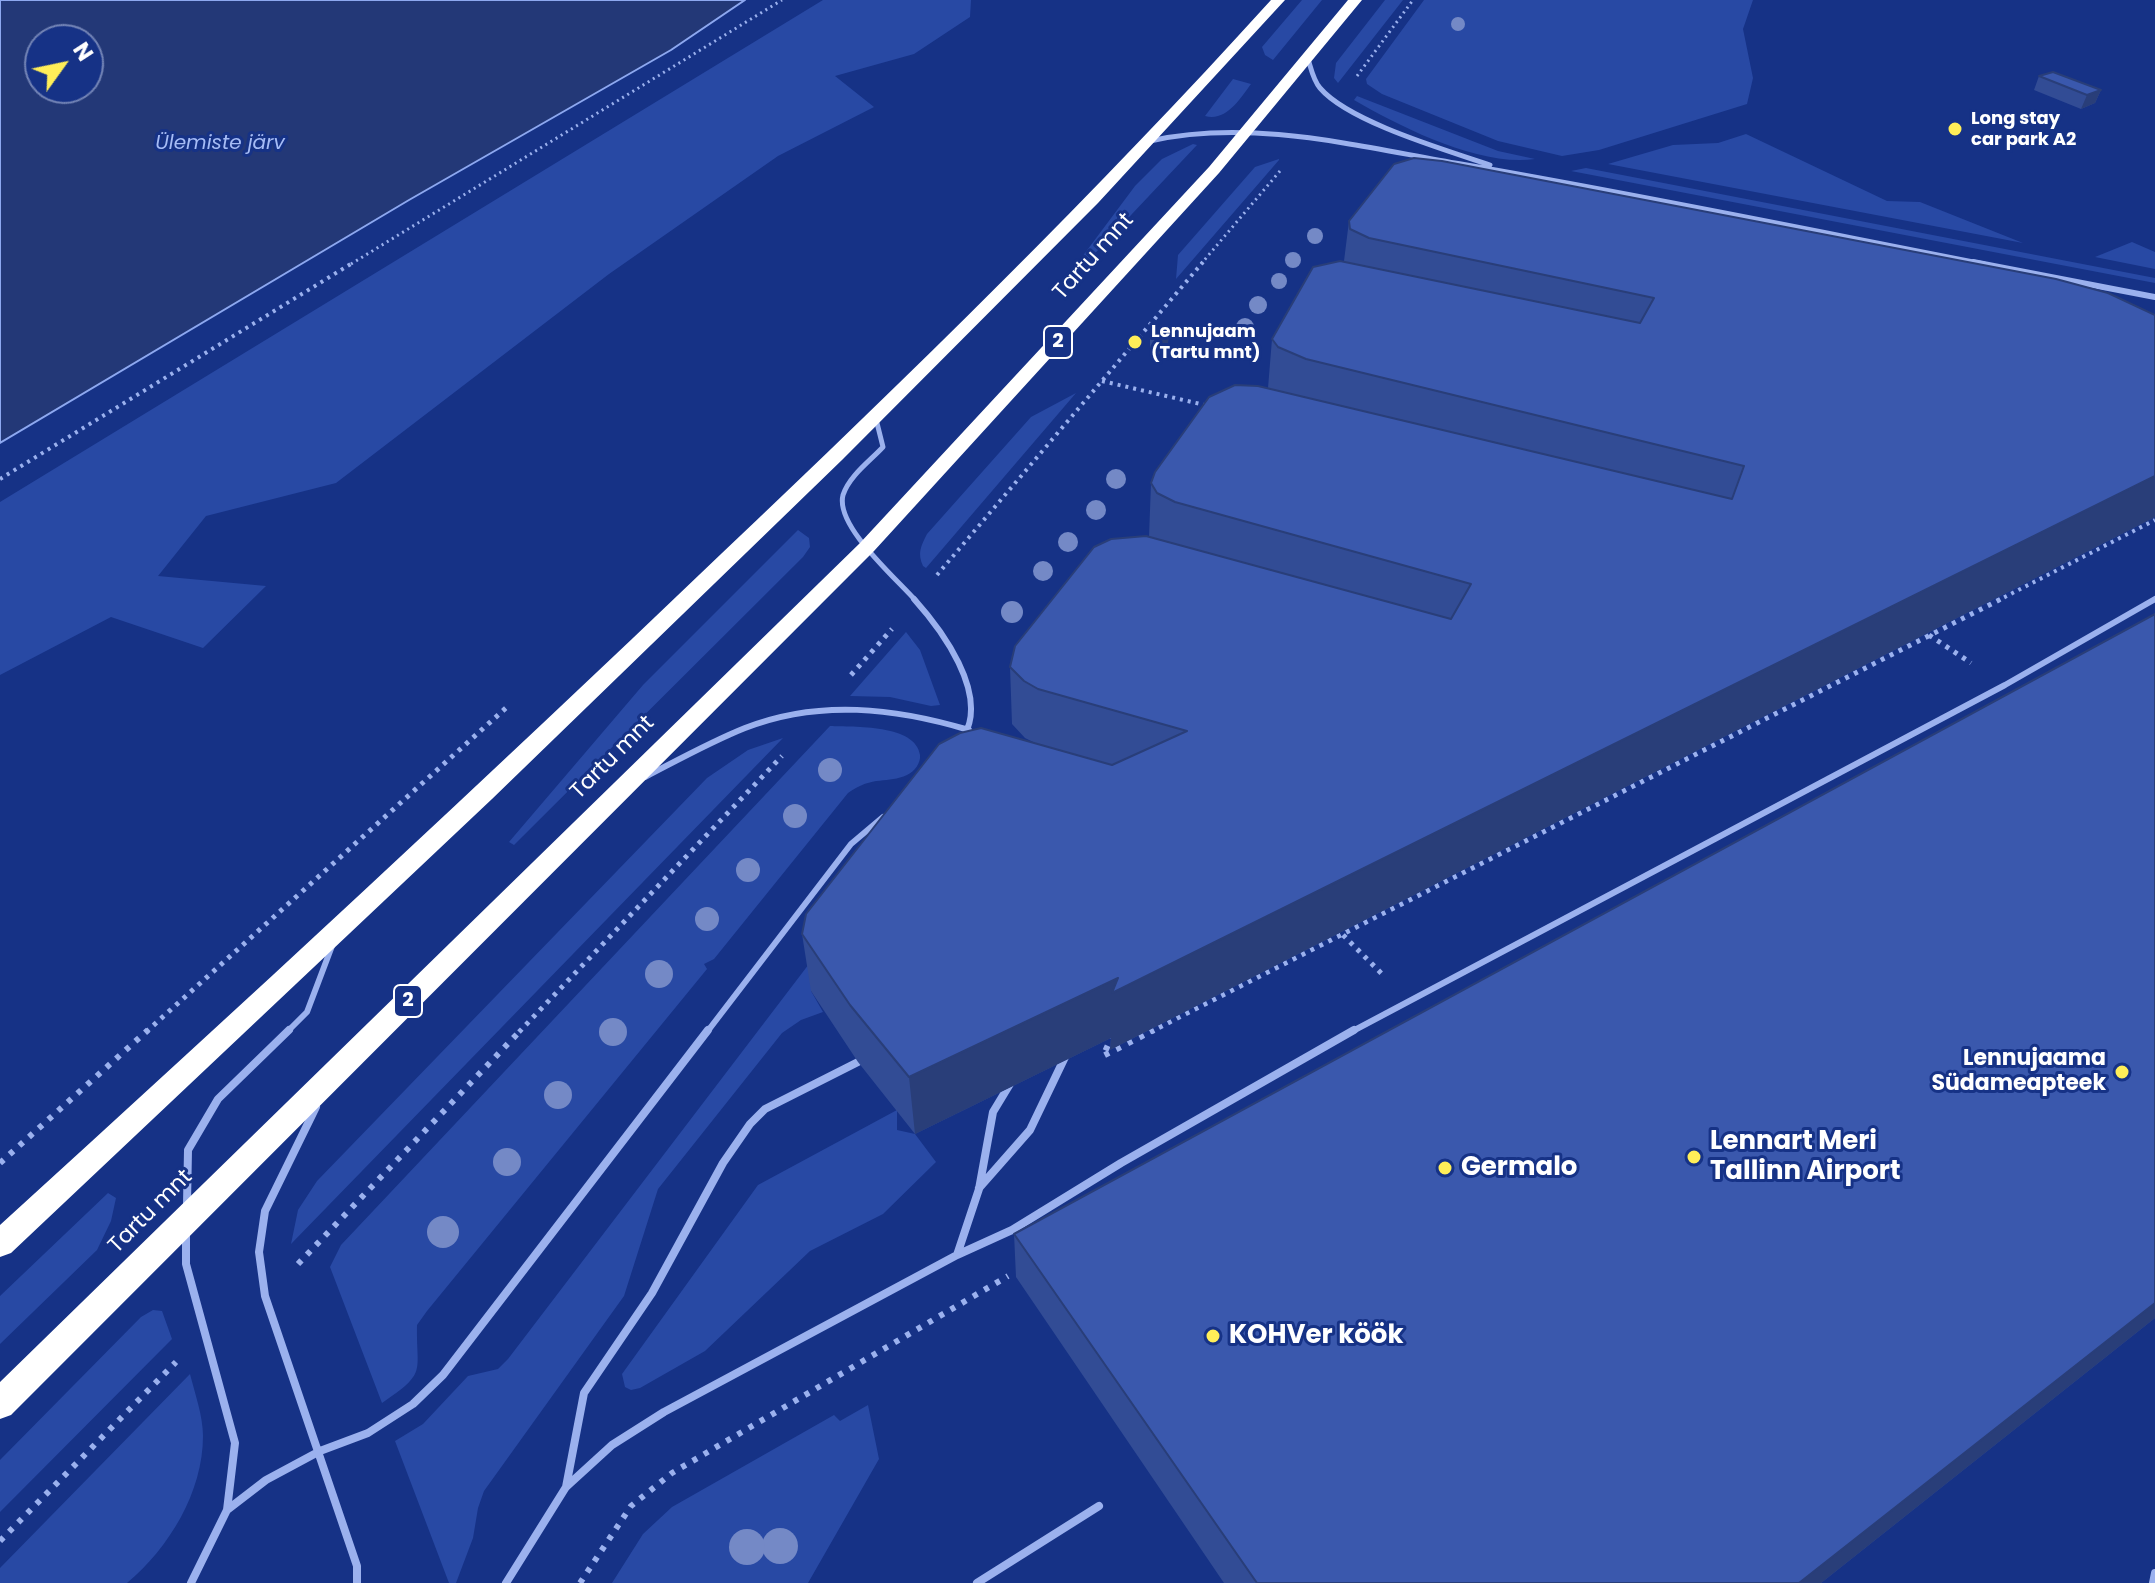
<!DOCTYPE html>
<meta charset="utf-8">
<style>
body{margin:0}
#map{position:relative;width:2155px;height:1583px;overflow:hidden;background:#163286;font-family:Poppins,sans-serif}
canvas{display:block}
.north{position:absolute;left:24px;top:24px;width:80px;height:80px;box-sizing:border-box;background:#163286;border:2px solid #7384b6;border-radius:50%;rotate:57deg;font-size:22px;font-weight:700;line-height:32px;text-align:center;color:#fff}
.north::after{content:'';display:block;margin:auto;width:28px;height:36px;background:#ffee58;clip-path:polygon(50% 0,100% 100%,50% 72%,0 100%)}
</style>
<div id="map">
<canvas width="2155" height="1583"></canvas>
<div class="north">N</div>
</div>
<script>
const ctx = document.querySelector('canvas').getContext('2d');
ctx.lineJoin = 'round';
function fillPath(path, color) { ctx.fillStyle = color; ctx.fill(path, 'evenodd'); }
function trace(path, color, width, dash) { ctx.strokeStyle = color; ctx.lineWidth = width; ctx.lineCap = dash ? 'butt' : 'round'; ctx.setLineDash(dash || []); ctx.stroke(path); }
function label(font, color, halo, rows, align = 'center') {
  ctx.font = font + ' Poppins,sans-serif'; ctx.lineWidth = 6; ctx.setLineDash([]); ctx.textBaseline = 'middle'; ctx.strokeStyle = halo; ctx.fillStyle = color; for (const [text, x, y, turn = 0] of rows) {
    ctx.save(); ctx.translate(x, y); ctx.rotate((+turn || 0) * Math.PI / 180); ctx.textAlign = isNaN(turn) ? turn : align; if (halo) ctx.strokeText(text, 0, 0); ctx.fillText(text, 0, 0); ctx.restore();
  }
}
const green = new Path2D(`
 M823 0H971L970 17 914 54 835 76 874 107 778 156 609 274 336 483 206 516 158 576 266 586 203 648 111 617 0 675V502Z
 M1302 0H1322L1273 60 1265 55 1262 47Z
 M1385 0H1403L1338 83 1334 78 1336 63Z
 M1424 0H1753L1743 29 1753 78 1747 104 1599 150 1562 156 1498 141 1382 94 1367 84 1366 79Z
 M1233 79 1251 84C1240 99 1226 122 1205 116Z
 M1357 96 1498 151 1535 159C1479 167 1401 127 1354 100Z
 M1746 134 1887 201 1920 202 2023 243 1608 164 1673 145 1718 143Z
 M1193 144 1197 145 1083 266 1076 265 1135 186 1162 159Z
 M1279 159V160L1176 279 1178 255 1255 167Z
 M1586 168 2155 278V283L1571 171Z
 M2132 242 2155 252V269L2095 257Z
 M1076 393 926 568 923 566C917 553 921 546 927 534L1031 417Z
 M798 530 809 538 810 547 803 557 514 845 509 842 643 685Z
 M906 632 920 650 940 705 931 706 890 697 850 696Z
 M830 726C853 727 916 724 920 755 921 763 914 772 907 775 888 784 873 775 848 793L714 959 704 964 707 969 427 1311 417 1325C416 1373 428 1372 382 1403L330 1267 341 1245Z
 M783 738 291 1244 298 1210 317 1181 707 778 748 750Z
 M956 771 811 991 823 1012 801 1020 782 1033 658 1189 624 1296 484 1491 478 1508 473 1538 456 1583H449L395 1441 423 1424 468 1376 498 1369 508 1359Z
 M897 1110V1130L915 1134 936 1162 883 1214 810 1251 705 1351 640 1388 631 1390 625 1387 622 1374 758 1185Z
 M108 1193 116 1198 111 1221 97 1250 0 1344V1296Z
 M153 1310 162 1311 172 1339 0 1512V1460L141 1317Z
 M190 1374C195 1394 203 1416 203 1436 203 1492 169 1548 127 1583H0V1568Z
 M868 1405 879 1459 808 1583H612L643 1534 672 1507 834 1415 840 1421Z`);
const water = new Path2D(`
 M0 0H745L671 50 409 200 0 443ZM40 40H88V88H40Z`);
const pathFar3 = new Path2D(`
 M1357 76 1413 0
 M351 264 782 0
 M1201 264 1280 171`);
const pathFar2 = new Path2D(`
 M1102 381 1209 406
 M0 479 354 262
 M937 575 1203 262
 M1997 601 2155 520`);
const pathFar1 = new Path2D(`
 M1929 635 1971 663
 M851 675 892 629
 M1343 935 1384 976
 M146 1032 507 707
 M519 1032 782 756
 M1150 1032 2001 599`);
const path = new Path2D(`
 M1113 1034 1103 1056 1154 1030
 M0 1163 148 1030
 M298 1264 521 1030
 M0 1541 176 1362
 M580 1583 631 1506 672 1473 1008 1276`);
const laneFar2 = new Path2D(`
 M876 419 883 447C870 461 849 476 843 495 835 526 896 578 916 601
 M2152 601 2155 599`);
const laneFar1 = new Path2D(`
 M914 599C941 629 989 693 964 736
 M645 777C678 760 710 742 745 728 819 699 895 708 969 730
 M287 1032 307 1012 332 946
 M707 1032 851 844 883 817
 M1351 1032 2005 685 2155 599`);
const lane = new Path2D(`
 M316 1107 265 1211 259 1252 265 1296 357 1566V1583
 M979 1188 1030 1130 1066 1055
 M187 1204 188 1150 218 1099 289 1030
 M186 1232V1264L235 1443 227 1510 191 1583
 M957 1255 979 1189 993 1112 1010 1084
 M566 1487 584 1393 652 1293 723 1163 750 1124 765 1109 858 1062
 M227 1510 266 1480 320 1451 368 1433 413 1404 443 1375 708 1030
 M506 1583 566 1487 612 1445 664 1412 957 1255 1012 1230 1121 1163 1354 1030
 M977 1583 1099 1506
 M2153 1583 2155 1573`);
const streetFar1 = new Path2D(`
 M1308 59C1311 68 1313 80 1320 88 1349 122 1446 150 1490 165
 M1150 141C1252 118 1360 147 1461 164 1636 194 1810 230 1984 264`);
const street = new Path2D(`
 M1973 262 2155 297`);
const highway = new Path2D(`
 M1271 0H1285L1098 203 842 460 492 799 11 1253 0 1257V1225C243 1004 484 781 721 554 910 375 1096 193 1271 0Z
 M1348 0H1362L1219 173 874 551 11 1415 0 1419V1382L860 543 1209 167Z`);
const trees = [
 [1458,24,7],
 [1315,236,8],
 [1293,260,8],
 [1279,281,8],
 [1258,305,9],
 [1245,327,9],
 [1116,479,10],
 [1096,510,10],
 [1068,542,10],
 [1043,571,10],
 [1012,612,11],
 [830,770,12],
 [795,816,12],
 [748,870,12],
 [707,919,12],
 [659,974,14],
 [613,1032,14],
 [558,1095,14],
 [507,1162,14],
 [443,1232,16],
 [780,1546,18],
 [747,1547,18]
];
const wall = new Path2D(`
 M2039 76 2101 90 2095 103 2081 109 2034 90Z
 M1349 221 2155 315V517L1110 1050 1111 1038 915 1134 858 1062 811 991 802 934 1033 742 1025 738 1012 724 1010 667 1149 537 1151 483 1268 388 1272 339 1344 261Z
 M1169 328 1168 343 1158 355 1150 353V338Z
 M2155 614V1318L1821 1583H1224L1016 1277 1014 1234Z`);
const shadedWall = new Path2D(`
 M2101 90 2095 103 2081 109 2087 95Z
 M1169 328 1168 343 1158 355 1159 340Z
 M2155 476V517L1110 1050 1111 1038 915 1134 909 1077Z
 M2155 1303V1318L1821 1583H1799Z`);
const building = new Path2D(`
 M2053 72 2101 90 2087 95 2039 76Z
 M1414 158 1442 161 2056 279 2108 293 2155 315V476L1112 993 1118 978 909 1077 850 1005 802 934 806 914 939 744 960 733 981 728 1112 765 1187 731 1038 689 1024 681 1010 667 1015 646 1094 547 1111 539 1146 536 1451 619 1471 584 1175 502 1157 493 1151 483 1155 472 1209 397 1235 385 1258 386 1732 499 1744 466 1306 359 1278 347 1272 339 1313 267 1340 261 1640 323 1654 298 1369 238 1350 229 1349 221 1394 164Z
 M1161 326 1169 328 1159 340 1150 338Z
 M2155 614V1303L1799 1583H1257L1014 1234Z`);
const markers = [
 [1955,129,8,"#ffee58"],
 [1135,342,8,"#ffee58"],
 [2122,1072,8,"#ffee58"],
 [1694,1157,8,"#ffee58"],
 [1445,1168,8,"#ffee58"],
 [1213,1336,8,"#ffee58"]
];
const farPoinames = [
 ["Long stay",1971,119],
 ["car park A2",1971,140],
 ["Lennujaam",1151,332],
 ["(Tartu mnt)",1151,353]
];
const farWaternames = [
 ["Ülemiste järv",220,144]
];
const shields = [
 [1058,342,28],
 [408,1001,28]
];
const shieldNames = [
 ["2",1058,342],
 ["2",408,1001]
];
const streetNames = [
 ["Tartu mnt",1094,257,-48],
 ["Tartu mnt",613,758,-45],
 ["Tartu mnt",151,1212,-45]
];
const poiNames = [
 ["Lennujaama",2106,1059],
 ["Südameapteek",2106,1084]
];
const nearPoinames = [
 ["Lennart Meri",1710,1142],
 ["Tallinn Airport",1710,1172],
 ["Germalo",1461,1168],
 ["KOHVer köök",1229,1336]
];
fillPath(green, '#2849a4');
fillPath(water, '#233877');
trace(water, '#8da8f0', 2);
trace(pathFar3, '#9bb1ee', 3, [2, 4]);
trace(pathFar2, '#9bb1ee', 4, [3, 5]);
trace(pathFar1, '#9bb1ee', 5, [4, 6]);
trace(path, '#9bb1ee', 6, [5, 8]);
trace(laneFar2, '#9bb1ee', 5);
trace(laneFar1, '#9bb1ee', 6);
trace(lane, '#9bb1ee', 8);
trace(streetFar1, '#9bb1ee', 5);
trace(street, '#9bb1ee', 6);
fillPath(highway, '#fff');
ctx.fillStyle = '#7489c6';
for (const [x, y, r] of trees) { ctx.beginPath(); ctx.arc(x, y, r, 0, 2 * Math.PI); ctx.fill(); }
fillPath(wall, '#324c95');
fillPath(shadedWall, '#293e79');
fillPath(building, '#3a58ad');
trace(building, '#293e79', 2);
for (const [x, y, r, color] of markers) { const dot = new Path2D(); dot.arc(x, y, r, 0, 2 * Math.PI); ctx.fillStyle = color; ctx.fill(dot); trace(dot, '#163286', 3); }
label('bold 18px', '#fff', '#163286', farPoinames, 'left');
label('italic 20px', '#a6bcf5', '#163286', farWaternames);
for (const [x, y, w] of shields) { const box = new Path2D(); box.roundRect(x - w / 2, y - 16, w, 32, 6); ctx.fillStyle = '#163286'; ctx.fill(box); trace(box, '#fff', 2); }
label('bold 20px', '#fff', null, shieldNames);
label('22px', '#fff', '#163286', streetNames);
label('bold 22px', '#fff', '#163286', poiNames, 'right');
label('bold 26px', '#fff', '#163286', nearPoinames, 'left');
</script>
